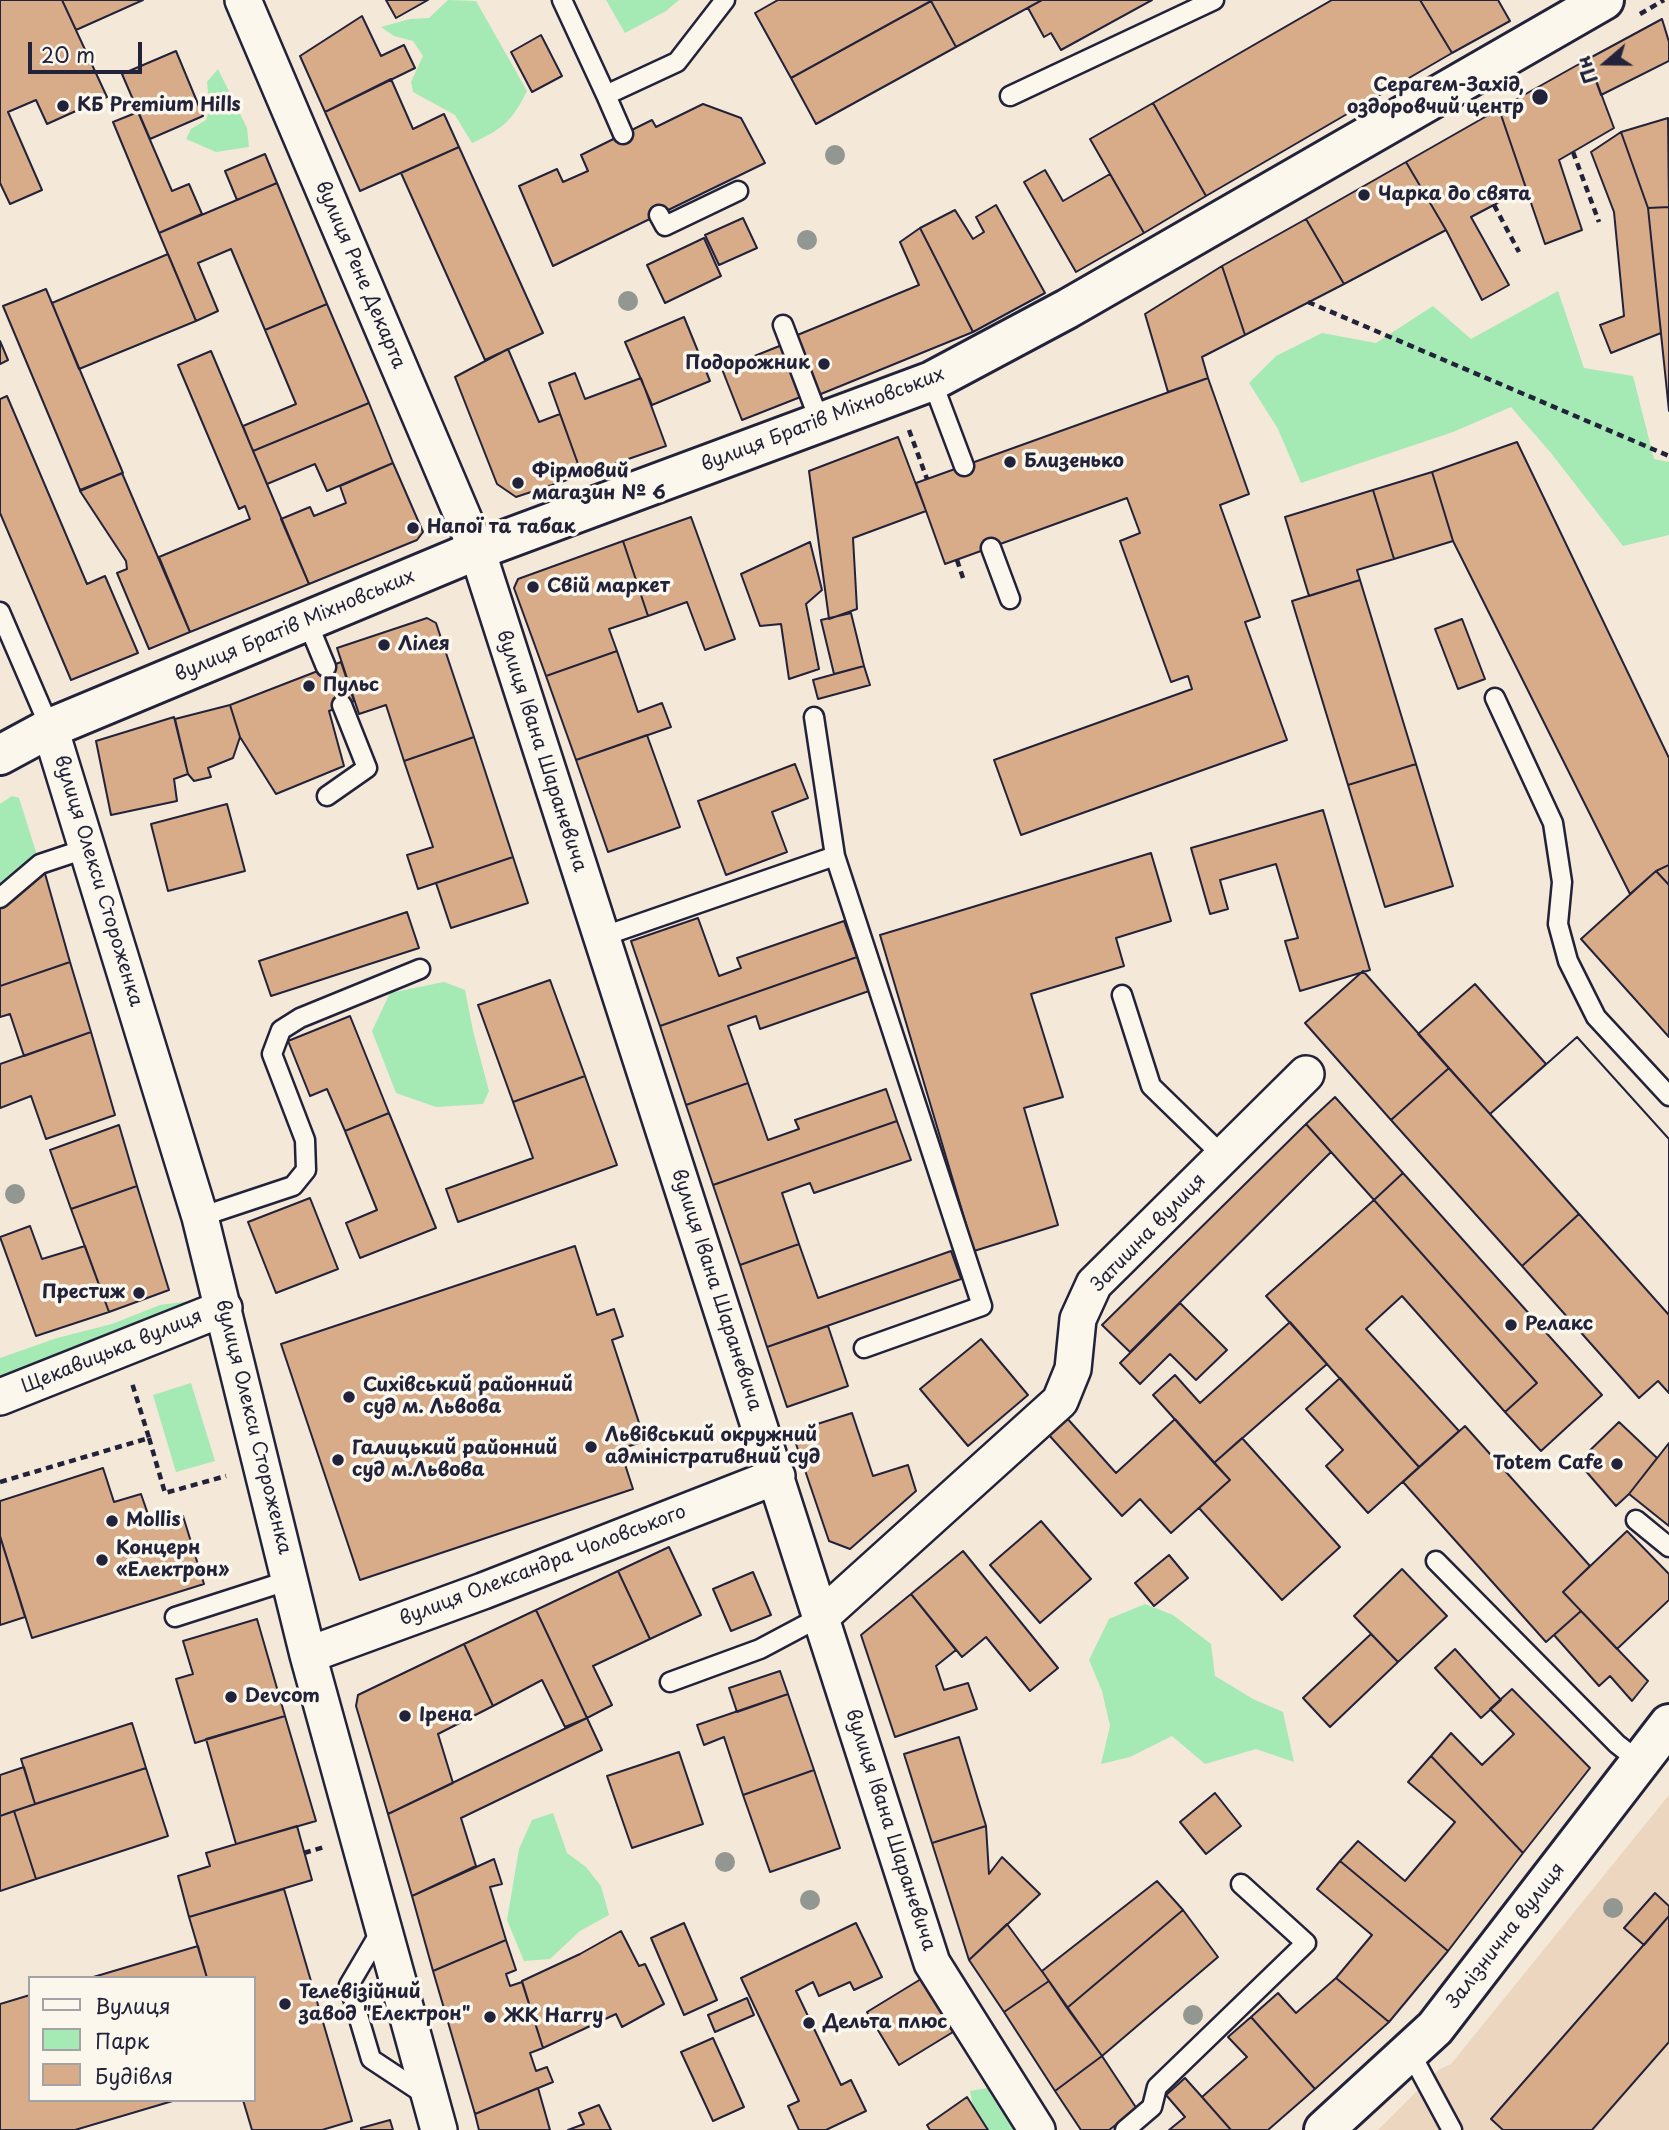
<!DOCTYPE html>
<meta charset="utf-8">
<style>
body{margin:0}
#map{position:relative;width:1669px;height:2130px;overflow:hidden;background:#f4e8d8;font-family:"Playpen Sans",sans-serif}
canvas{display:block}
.legend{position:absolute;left:28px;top:1976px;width:228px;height:126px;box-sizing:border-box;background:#fbf7ec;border:2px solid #a4a2a5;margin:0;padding:9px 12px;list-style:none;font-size:21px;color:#22223b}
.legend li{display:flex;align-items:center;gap:14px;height:35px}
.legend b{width:35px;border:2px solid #a4a2a5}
.north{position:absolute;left:1571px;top:28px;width:70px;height:70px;-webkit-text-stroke:5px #fbf7ec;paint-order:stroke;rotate:250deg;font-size:19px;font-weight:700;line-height:28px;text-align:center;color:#22223b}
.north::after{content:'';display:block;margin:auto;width:24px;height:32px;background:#22223b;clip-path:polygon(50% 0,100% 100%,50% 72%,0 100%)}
.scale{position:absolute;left:28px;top:42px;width:114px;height:32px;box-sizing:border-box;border:4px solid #22223b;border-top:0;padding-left:9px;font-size:21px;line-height:24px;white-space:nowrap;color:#22223b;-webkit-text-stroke:5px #fbf7ec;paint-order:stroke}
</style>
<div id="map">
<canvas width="1669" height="2130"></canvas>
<ul class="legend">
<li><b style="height:9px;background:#fbf7ec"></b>Вулиця</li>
<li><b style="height:19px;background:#a5e9b4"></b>Парк</li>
<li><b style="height:19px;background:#d8ab89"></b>Будівля</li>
</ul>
<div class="north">Пн</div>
<div class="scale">20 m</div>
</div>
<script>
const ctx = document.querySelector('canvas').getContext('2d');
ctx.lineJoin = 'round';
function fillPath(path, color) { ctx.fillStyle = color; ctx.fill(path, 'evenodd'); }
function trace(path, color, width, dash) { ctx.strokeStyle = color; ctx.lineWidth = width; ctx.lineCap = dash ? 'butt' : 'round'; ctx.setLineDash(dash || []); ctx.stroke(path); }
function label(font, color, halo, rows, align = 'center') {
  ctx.font = font + ' "Playpen Sans",sans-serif'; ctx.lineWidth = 7; ctx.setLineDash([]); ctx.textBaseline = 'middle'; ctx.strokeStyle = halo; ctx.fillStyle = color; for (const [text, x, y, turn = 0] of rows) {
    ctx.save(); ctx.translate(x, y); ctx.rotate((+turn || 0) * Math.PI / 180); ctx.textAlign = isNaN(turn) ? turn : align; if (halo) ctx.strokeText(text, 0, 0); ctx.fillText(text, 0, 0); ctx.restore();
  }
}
const built = new Path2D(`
 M1669 1795V2130H1378L1426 2082 1440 2069 1451 2064Z`);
const green = new Path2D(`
 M448 0 476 1 527 91C512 121 503 129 472 143L455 115 413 92 411 82 423 56 413 41 394 36 381 27 410 19 429 18Z
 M606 0H679L666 11 625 33Z
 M218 69 247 128 249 147 216 152 186 139 191 129 206 120 210 109 207 82Z
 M1558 291 1584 368 1633 376 1654 459 1669 462V535L1623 546 1551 453 1511 407 1453 432 1301 483 1278 429 1249 383 1276 356 1322 333 1376 343 1433 306 1471 339Z
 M12 796 19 798 37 855 0 885V804Z
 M444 982 465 990 473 1031 489 1091 483 1104 436 1107 396 1093 372 1031 390 993Z
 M197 1300V1323L174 1348 0 1414V1358L57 1338 112 1324 160 1305Z
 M191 1383 215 1461 176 1472 153 1395Z
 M1145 1604 1173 1615 1211 1644 1215 1676 1253 1699 1283 1712 1294 1762 1256 1749 1205 1764 1172 1736 1130 1757 1101 1764 1110 1726 1102 1691 1089 1660 1109 1619Z
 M553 1813 567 1853 586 1867 601 1886 609 1915 580 1931 550 1959 524 1961 507 1920 519 1849 532 1820Z
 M998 2086 1045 2130H985L974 2111 970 2091Z`);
const building = new Path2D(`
 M0 0H62L107 97 47 124 36 100 8 112 42 190 10 204 0 183Z
 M62 0H143L76 30Z
 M386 0H428L396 18Z
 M778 0H933L791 78 755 13Z
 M933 0H1042L956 47 931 1Z
 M1042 0H1152L1061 50 1051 33 1044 37 1028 8Z
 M1332 0H1420L1452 53 1206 196 1153 103Z
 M1420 0H1498L1510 21 1452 53Z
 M931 1 956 47 816 124 791 78Z
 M362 16 381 56 404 45 415 68 325 112 300 56Z
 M1662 19 1669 42V61L1601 95 1588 59Z
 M541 35 562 76 532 92 511 52Z
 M176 51 203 116 150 139 122 74Z
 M1588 59 1614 128 1559 160 1582 230 1545 244 1499 109Z
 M391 79 413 129 444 114 459 147 360 191 325 112Z
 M1153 103 1206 196 1144 233 1090 139Z
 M703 104 741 118 765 163 553 266 519 186 557 169 563 182 588 171 581 155 652 120 656 127Z
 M1499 109 1526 188 1471 217 1509 285 1482 300 1446 230 1406 162Z
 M138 112 172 191 189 184 202 214 159 233 113 122Z
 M1668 118 1669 207 1648 208 1621 132Z
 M1621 132 1648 208 1661 333 1611 353 1600 325 1624 316 1614 212 1591 152Z
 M459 147 543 333 485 360 401 173Z
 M265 154 277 183 237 200 225 171Z
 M1406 162 1446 230 1344 284 1306 219Z
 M1045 170 1063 201 1110 174 1144 233 1076 272 1024 182Z
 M277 183 327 304 265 330 231 249 198 263 218 311 196 321 159 233Z
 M996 205 1045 293 973 332 920 228 955 210 973 239 984 232 976 217Z
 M1669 207V411L1648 208Z
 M743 218 757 248 719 265 705 235Z
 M1306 219 1344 284 1245 335 1222 266Z
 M920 228 973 332 816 396 795 336 919 285 900 242Z
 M704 238 721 276 665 303 647 265Z
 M168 254 196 321 79 369 52 303Z
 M1222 266 1245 335 1202 357 1208 378 1168 392 1145 314Z
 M46 289 123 473 80 490 3 306Z
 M327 304 369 403 253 451 243 426 296 404 265 330Z
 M684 317 710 381 652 405 625 342Z
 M0 341 8 360 0 364Z
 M782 345 803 396 742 420 722 369Z
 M508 349 539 422 560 414 582 475 516 497 497 484 455 377Z
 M211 351 309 584 190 632 159 557 250 519 245 506 239 509 178 365Z
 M575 373 585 399 641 378 666 446 582 475 549 383Z
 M1208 378 1249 494 1220 505 1260 617 1245 622 1287 740 1021 835 994 760 1192 689 1188 676 1171 682 1120 541 1140 533 1127 498 945 564 916 483Z
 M7 396 87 584 105 576 138 653 71 680 0 513V399Z
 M369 403 393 463 327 491 315 464 267 484 253 451Z
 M898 437 926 511 853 538 857 609 829 619 809 471Z
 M1517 442 1669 758V865L1656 871 1630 894 1453 541 1432 472Z
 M393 463 423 532 417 540 309 584 281 519 310 507 314 516 346 503 340 486Z
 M1432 472 1453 541 1394 559 1373 490Z
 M122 473 190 632 149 649 117 573 127 569 126 561 80 491Z
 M1373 490 1394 559 1357 570 1360 580 1309 596 1285 517Z
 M691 517 735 639 705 650 687 602 648 616 623 541Z
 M623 541 648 616 609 629 617 651 546 676 514 588 518 579Z
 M810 542 822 590 806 604 819 669 789 679 781 624 760 626 741 574Z
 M1360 580 1416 764 1348 785 1292 601Z
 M851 613 864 666 834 674 821 620Z
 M427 618 436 623 474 737 404 761 386 705 359 714 337 648Z
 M1462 619 1485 679 1458 689 1435 629Z
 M617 651 638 712 662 703 671 727 576 760 546 676Z
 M341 662 354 701 329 711 344 766 276 794 240 737 230 705Z
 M864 666 870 685 818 699 813 680Z
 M230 705 240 737 233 758 208 768 211 777 194 781 188 774 175 719Z
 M174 717 188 774 174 779 177 801 111 815 96 741Z
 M647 735 680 827 608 852 576 760Z
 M474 737 513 857 418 889 407 855 433 847 404 761Z
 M795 764 808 798 772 812 787 852 726 875 698 801Z
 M1416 764 1453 886 1385 907 1348 785Z
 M227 804 245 871 168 891 151 824Z
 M1323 810 1370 970 1300 991 1285 941 1298 938 1276 864 1220 880 1228 909 1210 914 1191 848Z
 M1151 853 1171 921 1116 938 1124 966 1031 994 1063 1097 1024 1108 1058 1225 974 1251 880 935Z
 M513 857 528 903 451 928 436 883Z
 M1669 865V885L1656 871Z
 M44 870 70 962 0 986V907Z
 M1656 871 1669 885V1037L1581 939Z
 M407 912 419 948 271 996 259 961Z
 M698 918 719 976 741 968 737 958 844 921 857 957 660 1026 631 941Z
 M857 957 869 991 760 1029 756 1016 728 1026 748 1083 686 1105 660 1026Z
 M70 962 91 1032 24 1056 10 1014 0 1017V986Z
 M1363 971 1449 1068 1391 1120 1305 1023Z
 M550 980 585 1076 513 1102 478 1005Z
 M1475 984 1546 1064 1490 1114 1418 1034Z
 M350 1016 389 1113 345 1131 327 1089 310 1096 288 1041Z
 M91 1032 115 1115 46 1139 31 1096 0 1108V1064Z
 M1577 1037 1669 1139V1315L1490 1114Z
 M1577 1037 1669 1139V1315L1490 1114Z
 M1449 1068 1579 1214 1522 1266 1391 1120Z
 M585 1076 617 1165 458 1222 446 1189 533 1158 513 1102Z
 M748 1083 768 1140 799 1129 795 1120 886 1089 897 1121 713 1185 686 1105Z
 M1335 1097 1403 1173 1374 1200 1306 1124Z
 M389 1113 436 1228 360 1258 346 1223 377 1210 345 1131Z
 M897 1121 911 1160 814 1193 810 1183 782 1193 799 1244 740 1265 713 1185Z
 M1306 1124 1331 1152 1130 1352 1102 1325Z
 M119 1125 137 1186 71 1209 50 1150Z
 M1403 1173 1602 1395 1541 1451 1505 1412 1537 1383 1374 1200Z
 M137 1186 169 1290 109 1312 71 1209Z
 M310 1198 338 1269 276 1293 248 1222Z
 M1374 1200 1537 1383 1505 1412 1402 1296 1366 1329 1459 1431 1419 1467 1266 1296Z
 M1579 1214 1669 1315V1393L1658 1381 1639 1398 1522 1266Z
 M30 1226 42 1259 85 1246 109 1312 36 1336 0 1237Z
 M799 1244 818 1298 951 1251 961 1279 767 1347 740 1265Z
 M575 1246 597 1315 614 1309 623 1336 612 1340 645 1441 620 1449 633 1489 360 1580 281 1344Z
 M1180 1303 1227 1350 1196 1380 1170 1354 1140 1384 1120 1363Z
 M1290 1322 1327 1364 1214 1463 1153 1395 1175 1375 1200 1403Z
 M828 1326 848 1386 787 1407 767 1347Z
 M981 1339 1028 1395 968 1446 920 1389Z
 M1340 1378 1419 1467 1368 1513 1326 1466 1343 1450 1306 1409Z
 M852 1413 873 1476 908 1465 916 1491 850 1549 829 1541 792 1432Z
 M1066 1417 1116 1473 1175 1419 1230 1480 1171 1533 1140 1499 1122 1516 1048 1434Z
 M1619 1422 1657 1458 1629 1494 1616 1506 1578 1462Z
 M1465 1426 1590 1566 1563 1592 1581 1611 1546 1642 1403 1482Z
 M1242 1438 1340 1547 1282 1600 1199 1508 1230 1480 1214 1463Z
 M1669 1443V1526L1629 1494Z
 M103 1468 114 1502 141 1494 152 1526 183 1516 204 1584 32 1638 0 1536V1501Z
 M1041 1521 1091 1579 1040 1623 990 1565Z
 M1627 1531 1669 1574V1600L1617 1649 1563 1592Z
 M0 1536 25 1617 0 1625Z
 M669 1547 701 1615 650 1639 618 1571Z
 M963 1551 1058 1668 1030 1691 986 1637 962 1657 911 1594Z
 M1169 1555 1188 1578 1154 1606 1135 1583Z
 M1402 1569 1447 1616 1398 1662 1354 1616Z
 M618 1571 650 1639 593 1666 612 1705 587 1718 536 1610Z
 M753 1572 771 1615 731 1631 713 1589Z
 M911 1594 956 1650 936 1666 944 1690 968 1683 977 1709 895 1737 861 1635Z
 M536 1610 587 1718 565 1727 542 1680 493 1706 464 1644Z
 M1581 1611 1648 1681 1632 1701 1610 1676 1599 1686 1554 1635Z
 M257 1619 285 1716 195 1743 176 1679 193 1674 183 1641Z
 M1371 1634 1398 1662 1330 1727 1303 1698Z
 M464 1644 493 1706 438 1734 453 1783 388 1814 356 1706 358 1695Z
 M1455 1649 1501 1700 1481 1718 1435 1668Z
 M780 1671 788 1694 737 1712 729 1688Z
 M1512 1689 1590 1768 1523 1853 1431 1756 1451 1733 1482 1765 1514 1734 1490 1709Z
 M788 1694 814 1770 743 1795 724 1737 704 1745 697 1725Z
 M285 1716 316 1821 236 1844 206 1739Z
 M587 1718 602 1750 461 1818 476 1866 412 1896 388 1814Z
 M132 1723 146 1768 35 1804 21 1759Z
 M959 1737 986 1826 932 1843 904 1754Z
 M679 1752 703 1824 632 1848 607 1776Z
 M1431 1756 1523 1853 1448 1951 1340 1861 1358 1841 1405 1881 1455 1822 1408 1782Z
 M24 1767 35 1804 0 1816V1775Z
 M146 1768 168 1836 36 1879 14 1811Z
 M814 1770 840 1848 770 1872 743 1795Z
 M1215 1793 1241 1826 1206 1854 1180 1822Z
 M14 1811 36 1879 0 1891V1816Z
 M297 1826 312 1880 189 1917 178 1876 210 1866 206 1853Z
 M986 1826 989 1874 1002 1857 1040 1894 969 1960 932 1843Z
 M494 1859 502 1884 490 1887 506 1940 433 1971 412 1896Z
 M1340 1861 1448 1951 1389 2022 1336 1978 1372 1935 1317 1889Z
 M1157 1881 1183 1910 1067 2008 1042 1971Z
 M284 1889 352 2121 322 2130H252L243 2100H254V1978H207L189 1917Z
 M1655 1893 1669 1906V1916L1644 1945 1624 1928Z
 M1183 1910 1218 1957 1102 2056 1067 2008Z
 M1669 1916V2042L1592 2130H1503L1491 2119Z
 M684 1923 717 2000 684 2015 651 1938Z
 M856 1923 882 1977 854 1990 850 1982 819 1996 813 1982 796 1991 841 2085 851 2080 866 2111 826 2130H799L788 2106 799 2101 741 1978Z
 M1007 1924 1049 1981 1004 2012 969 1960Z
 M621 1931 639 1966 645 1964 664 2004 622 2027 616 2014 543 2048 522 1981 580 1954Z
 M506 1940 516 1970 506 1974 510 1986 522 1982 543 2048 530 2053 536 2071 547 2067 553 2082 475 2114 433 1971Z
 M198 1946 207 1978H90Z
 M1336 1978 1389 2022 1315 2089 1251 2017 1278 1993 1296 2013Z
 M921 1979 953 2032 899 2065 867 2012Z
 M1049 1981 1102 2056 1055 2091 1004 2012Z
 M30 1995V2100H176L75 2130H0V2004Z
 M747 1998 754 2015 715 2032 708 2015Z
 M1251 2017 1315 2089 1268 2130H1231L1202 2097 1247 2057 1228 2037Z
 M713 2038 744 2107 713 2121 681 2052Z
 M1102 2056 1137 2109 1109 2130H1081L1055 2091Z
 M1185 2078 1202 2097 1231 2130H1169L1185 2117 1166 2095Z
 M538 2088 550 2130H479L475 2114Z
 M967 2097 988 2130H930L927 2125Z
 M599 2105 611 2130H568L584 2124 579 2113Z
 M390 2120 393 2130H361V2128Z`);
const path = new Path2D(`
 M1640 14 1664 0
 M1573 152 1599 222
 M1494 205 1519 252
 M1308 302 1669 456
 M909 430 927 479
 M957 560 963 578
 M149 1438 165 1493 226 1476
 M0 1482 149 1438 132 1383
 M304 1853 324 1847`);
const service = new Path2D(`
 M562 0 606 95 677 62 725 0
 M606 95 623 134
 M1010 96 1214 0
 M659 215 665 226 738 191
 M783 325 820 422
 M932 381 964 466
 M991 548 1010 599
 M0 612 50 728
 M307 621 326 667
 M1495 698 1553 823 1562 882 1558 924 1568 961 1596 1017 1669 1096
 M814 717 835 856
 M327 796 367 768 342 705
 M0 898 40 864 88 848
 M601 937 835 856 982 1306 864 1348
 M1122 995 1151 1086 1223 1156
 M200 1217 293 1186 306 1170 305 1140 272 1054 281 1030 300 1018 420 969
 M1636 1520 1669 1547
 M1436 1561 1617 1744 1640 1762
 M175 1617 290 1580
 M670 1682 760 1649 822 1616
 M382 1929 349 1985 371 2059 427 2096
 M1410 2052 1452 2130
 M1125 2130 1152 2107 1157 2087 1306 1943 1241 1884`);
const minor = new Path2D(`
 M243 0 477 550 932 1963 1037 2130
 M50 728 200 1217 308 1655 439 2130
 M0 1397 224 1308
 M822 1616 1060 1401 1073 1369 1078 1319 1094 1284 1306 1074
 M308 1655 483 1591 777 1476`);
const tertiary = new Path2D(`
 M0 755 50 728 477 550 932 381 1067 309 1604 0
 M1324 2130 1435 2028 1669 1724`);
const trees = [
 [835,155],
 [807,240],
 [628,301],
 [15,1194],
 [725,1862],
 [810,1900],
 [1613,1908],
 [1193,2015]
];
const markers = [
 [1540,97,9,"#22223b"],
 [63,106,7,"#22223b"],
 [1364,195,7,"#22223b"],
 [824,364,7,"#22223b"],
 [1010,462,7,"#22223b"],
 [518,483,7,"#22223b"],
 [413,528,7,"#22223b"],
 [533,587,7,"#22223b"],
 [384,645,7,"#22223b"],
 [309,686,7,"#22223b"],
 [139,1293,7,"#22223b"],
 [1511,1325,7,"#22223b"],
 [349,1397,7,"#22223b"],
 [591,1447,7,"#22223b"],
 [338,1460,7,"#22223b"],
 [1617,1464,7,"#22223b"],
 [112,1521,7,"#22223b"],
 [102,1560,7,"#22223b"],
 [231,1697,7,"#22223b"],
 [405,1716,7,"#22223b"],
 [285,2004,7,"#22223b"],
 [490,2017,7,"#22223b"],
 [809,2023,7,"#22223b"]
];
const poiNames = [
 ["Серагем-Захід,",1524,86,"right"],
 ["оздоровчий центр",1524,108,"right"],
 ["КБ Premium Hills",77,106],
 ["Чарка до свята",1378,195],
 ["Подорожник",810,364,"right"],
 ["Близенько",1024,462],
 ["Фірмовий",532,472],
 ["магазин № 6",532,494],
 ["Напої та табак",427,528],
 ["Свій маркет",547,587],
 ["Лілея",398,645],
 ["Пульс",323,686],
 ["Престиж",125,1293,"right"],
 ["Релакс",1525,1325],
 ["Сихівський районний",363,1386],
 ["суд м. Львова",363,1408],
 ["Львівський окружний",605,1436],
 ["адміністративний суд",605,1458],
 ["Галицький районний",352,1449],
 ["суд м.Львова",352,1471],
 ["Totem Cafe",1603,1464,"right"],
 ["Mollis",126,1521],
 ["Концерн",116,1549],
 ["«Електрон»",116,1571],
 ["Devcom",245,1697],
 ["Ірена",419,1716],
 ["Телевізійний",299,1993],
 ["завод \"Електрон\"",299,2015],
 ["ЖК Harry",504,2017],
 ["Дельта плюс",823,2023]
];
const streetNames = [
 ["вулиця Рене Декарта",360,275,67],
 ["вулиця Братів Міхновських",823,420,-21],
 ["вулиця Братів Міхновських",295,626,-23],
 ["вулиця Івана Шараневича",541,751,72],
 ["вулиця Олекси Стороженка",98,881,73],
 ["Затишна вулиця",1149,1233,-46],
 ["вулиця Івана Шараневича",716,1290,72],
 ["Щекавицька вулиця",112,1352,-22],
 ["вулиця Олекси Стороженка",253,1427,76],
 ["вулиця Олександра Чоловського",543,1566,-21],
 ["вулиця Івана Шараневича",890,1830,72],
 ["Залізнична вулиця",1506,1936,-52]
];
fillPath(built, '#ecd6c0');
fillPath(green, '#a5e9b4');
fillPath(building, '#d8ab89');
trace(building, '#22223b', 2);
trace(service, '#22223b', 23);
trace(minor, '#22223b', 40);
trace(tertiary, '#22223b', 44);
trace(path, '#22223b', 4.5, [7, 5]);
trace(service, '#fbf7ec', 18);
trace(minor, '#fbf7ec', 35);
trace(tertiary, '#fbf7ec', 38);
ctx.fillStyle = '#939792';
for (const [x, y] of trees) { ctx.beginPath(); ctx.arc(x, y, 10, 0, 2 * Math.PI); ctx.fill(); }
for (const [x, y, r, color] of markers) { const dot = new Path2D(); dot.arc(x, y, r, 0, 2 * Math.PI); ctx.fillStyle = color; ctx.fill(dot); trace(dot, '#fbf7ec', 2.5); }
label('bold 19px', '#22223b', '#fbf7ec', poiNames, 'left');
label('19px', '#22223b', '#fbf7ec', streetNames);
</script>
